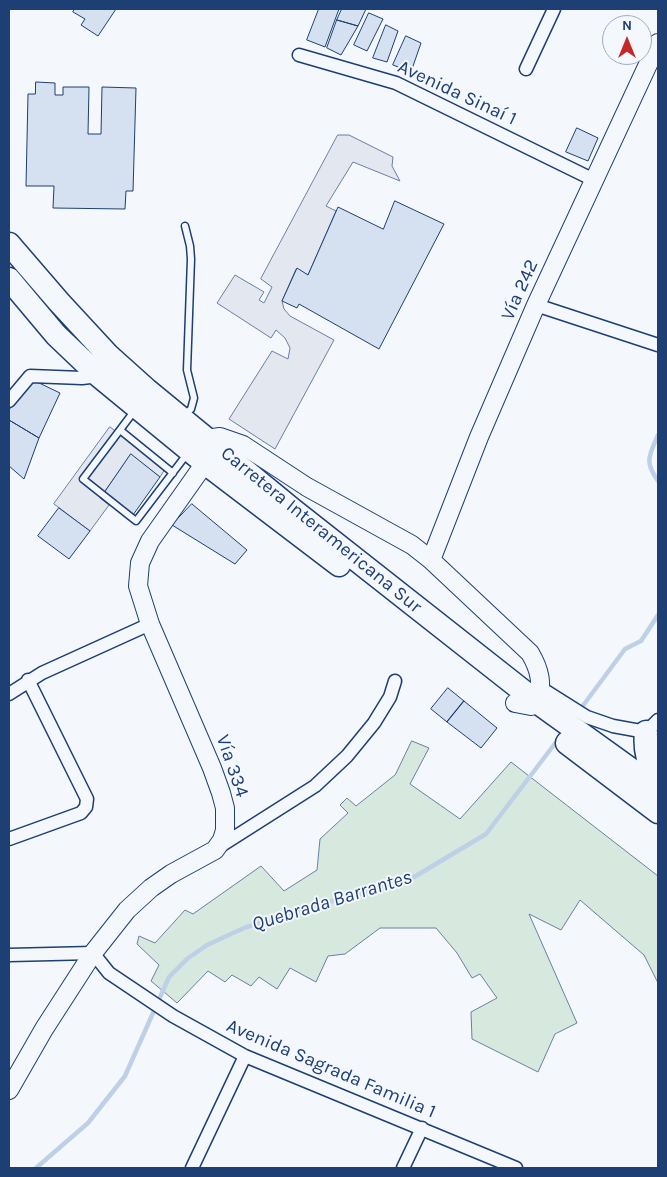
<!DOCTYPE html>
<meta charset="utf-8">
<style>
body{margin:0}
#map{position:relative;width:667px;height:1177px;overflow:hidden;background:#f4f7fb;font-family:Karla,sans-serif}
canvas{display:block}
.frame{position:absolute;inset:0;border:10px solid #1d3f73;pointer-events:none}
.north{position:absolute;left:602px;top:15px;width:50px;height:50px;box-sizing:border-box;background:#f4f7fb;border:1px solid #9eadc5;border-radius:50%;rotate:0deg;font-size:14px;font-weight:700;line-height:20px;text-align:center;color:#1d3f73}
.north::after{content:'';display:block;margin:auto;width:18px;height:22px;background:#c62828;clip-path:polygon(50% 0,100% 100%,50% 72%,0 100%)}
</style>
<div id="map">
<canvas width="667" height="1177"></canvas>
<div class="frame"></div>
<div class="north">N</div>
</div>
<script>
const ctx = document.querySelector('canvas').getContext('2d');
ctx.lineJoin = 'round';
function fillPath(path, color) { ctx.fillStyle = color; ctx.fill(path, 'evenodd'); }
function trace(path, color, width, dash) { ctx.strokeStyle = color; ctx.lineWidth = width; ctx.lineCap = dash ? 'butt' : 'round'; ctx.setLineDash(dash || []); ctx.stroke(path); }
function label(font, color, halo, rows, align = 'center') {
  ctx.font = font + ' Karla,sans-serif'; ctx.lineWidth = 4; ctx.setLineDash([]); ctx.textBaseline = 'middle'; ctx.strokeStyle = halo; ctx.fillStyle = color; for (const [text, x, y, turn = 0] of rows) {
    ctx.save(); ctx.translate(x, y); ctx.rotate((+turn || 0) * Math.PI / 180); ctx.textAlign = isNaN(turn) ? turn : align; if (halo) ctx.strokeText(text, 0, 0); ctx.fillText(text, 0, 0); ctx.restore();
  }
}
const green = new Path2D(`
 M412 741 429 748 410 784 460 819 511 762 658 876V983L644 955 580 900 561 930 529 914 577 1023 555 1034 538 1072 472 1039 471 1012 497 998 480 974 472 978 457 953 436 928H380L345 954 328 956 316 982 290 968 277 989 259 977 251 986 232 975 225 982 208 971 177 1003 151 981 159 965 137 944 139 936 155 943 185 910 193 914 261 866 284 891 317 870 320 839 348 813 340 805 347 798 356 806 395 775Z`);
const parking = new Path2D(`
 M338 135H349L393 157 392 166 400 181 353 162 326 206 336 211 308 275 296 269 282 301 284 309 290 316 334 340 275 449 229 419 272 351 288 359 290 348 285 338 276 330 271 338 217 303 235 275 264 292 259 300 264 303 272 287 261 279Z
 M110 427 165 469 160 477 131 455 100 498 109 505 90 531 54 504Z`);
const stream = new Path2D(`
 M658 435C649 456 644 461 658 481
 M579 711 625 649 641 641 658 615
 M36 1168 88 1123 125 1076 169 977 187 959 207 945 244 928 296 911 409 880 486 834 560 737`);
const building = new Path2D(`
 M75 9H116L98 36 81 25 85 19 73 12Z
 M319 9H339L325 47 307 40Z
 M342 9H366L358 26 337 20Z
 M369 13 383 19 367 51 354 45Z
 M337 20 358 26 341 55 327 48Z
 M386 25 398 31 387 62 373 58Z
 M406 36 421 43 411 72 393 65Z
 M36 82 55 83V95H63V87H89L88 134H101L102 87 136 88 133 191H126L125 209 53 208 54 186H26L28 94H35Z
 M577 128 598 138 588 161 566 152Z
 M395 201 444 224 379 349 299 304 297 308 282 301 297 268 308 275 338 207 383 229Z
 M33 380 60 393 39 438 9 420V410Z
 M9 420 39 438 24 479 9 466Z
 M131 454 160 477 133 515 105 492Z
 M192 504 247 550 235 564 172 525Z
 M59 508 90 531 69 559 38 536Z
 M448 688 464 701 447 722 431 709Z
 M464 701 497 728 481 748 447 722Z`);
const lane = new Path2D(`
 M135 410 83 479 136 521 187 454
 M184 415 191 409 194 398 187 370 191 259 190 246 185 226
 M120 430 173 473`);
const street = new Path2D(`
 M299 55 396 83 594 180
 M526 69 554 9
 M536 305 658 345
 M9 401 30 376 82 378 99 376
 M541 688 587 717 613 726 646 732 658 746
 M9 694 42 673 150 624
 M646 732 658 720
 M9 839 81 813 86 807 87 799 28 680
 M219 847 315 786 347 756 374 723 390 697 395 681
 M9 955 93 953 109 973 173 1016 245 1056 516 1168
 M192 1168 245 1056
 M403 1168 422 1128`);
const secondary = new Path2D(`
 M207 439 220 437 243 445 307 487 412 545 431 560 530 653C540 670 543 684 537 702L531 706 515 703
 M431 560 479 437 536 305 658 43
 M9 1090 44 1029 93 953 127 910 151 888 171 874 215 850 222 840 225 830V808L221 793 212 768 150 624 138 586 140 563 150 541 205 463`);
const highway = new Path2D(`
 M9 244 59 302 108 355 147 390 293 510 537 702 658 789
 M9 279 56 335 99 376 205 463 339 565
 M646 732C644 751 648 763 658 779
 M567 743 658 812`);
const streetNames = [
 ["Avenida Sinaí 1",457,93,25],
 ["Vía 242",520,290,-66],
 ["Carretera Interamericana Sur",321,530,39],
 ["Vía 334",232,766,71],
 ["Avenida Sagrada Familia 1",331,1069,23]
];
const waterNames = [
 ["Quebrada Barrantes",332,901,-17]
];
fillPath(green, '#d7e8df');
trace(green, '#687fa3', 1);
fillPath(parking, '#e3e8f0');
trace(parking, '#687fa3', 1);
trace(stream, '#bed0e5', 4.5);
fillPath(building, '#d5e0f0');
trace(building, '#1d3f73', 1);
trace(lane, '#1d3f73', 9);
trace(street, '#1d3f73', 15);
trace(secondary, '#1d3f73', 20);
trace(highway, '#1d3f73', 25);
trace(lane, '#f4f7fb', 6);
trace(street, '#f4f7fb', 12);
trace(secondary, '#f4f7fb', 18);
trace(highway, '#f4f7fb', 22);
label('19px', '#1d3f73', '#f4f7fb', streetNames);
label('italic 20px', '#1d3f73', '#f4f7fb', waterNames);
</script>
